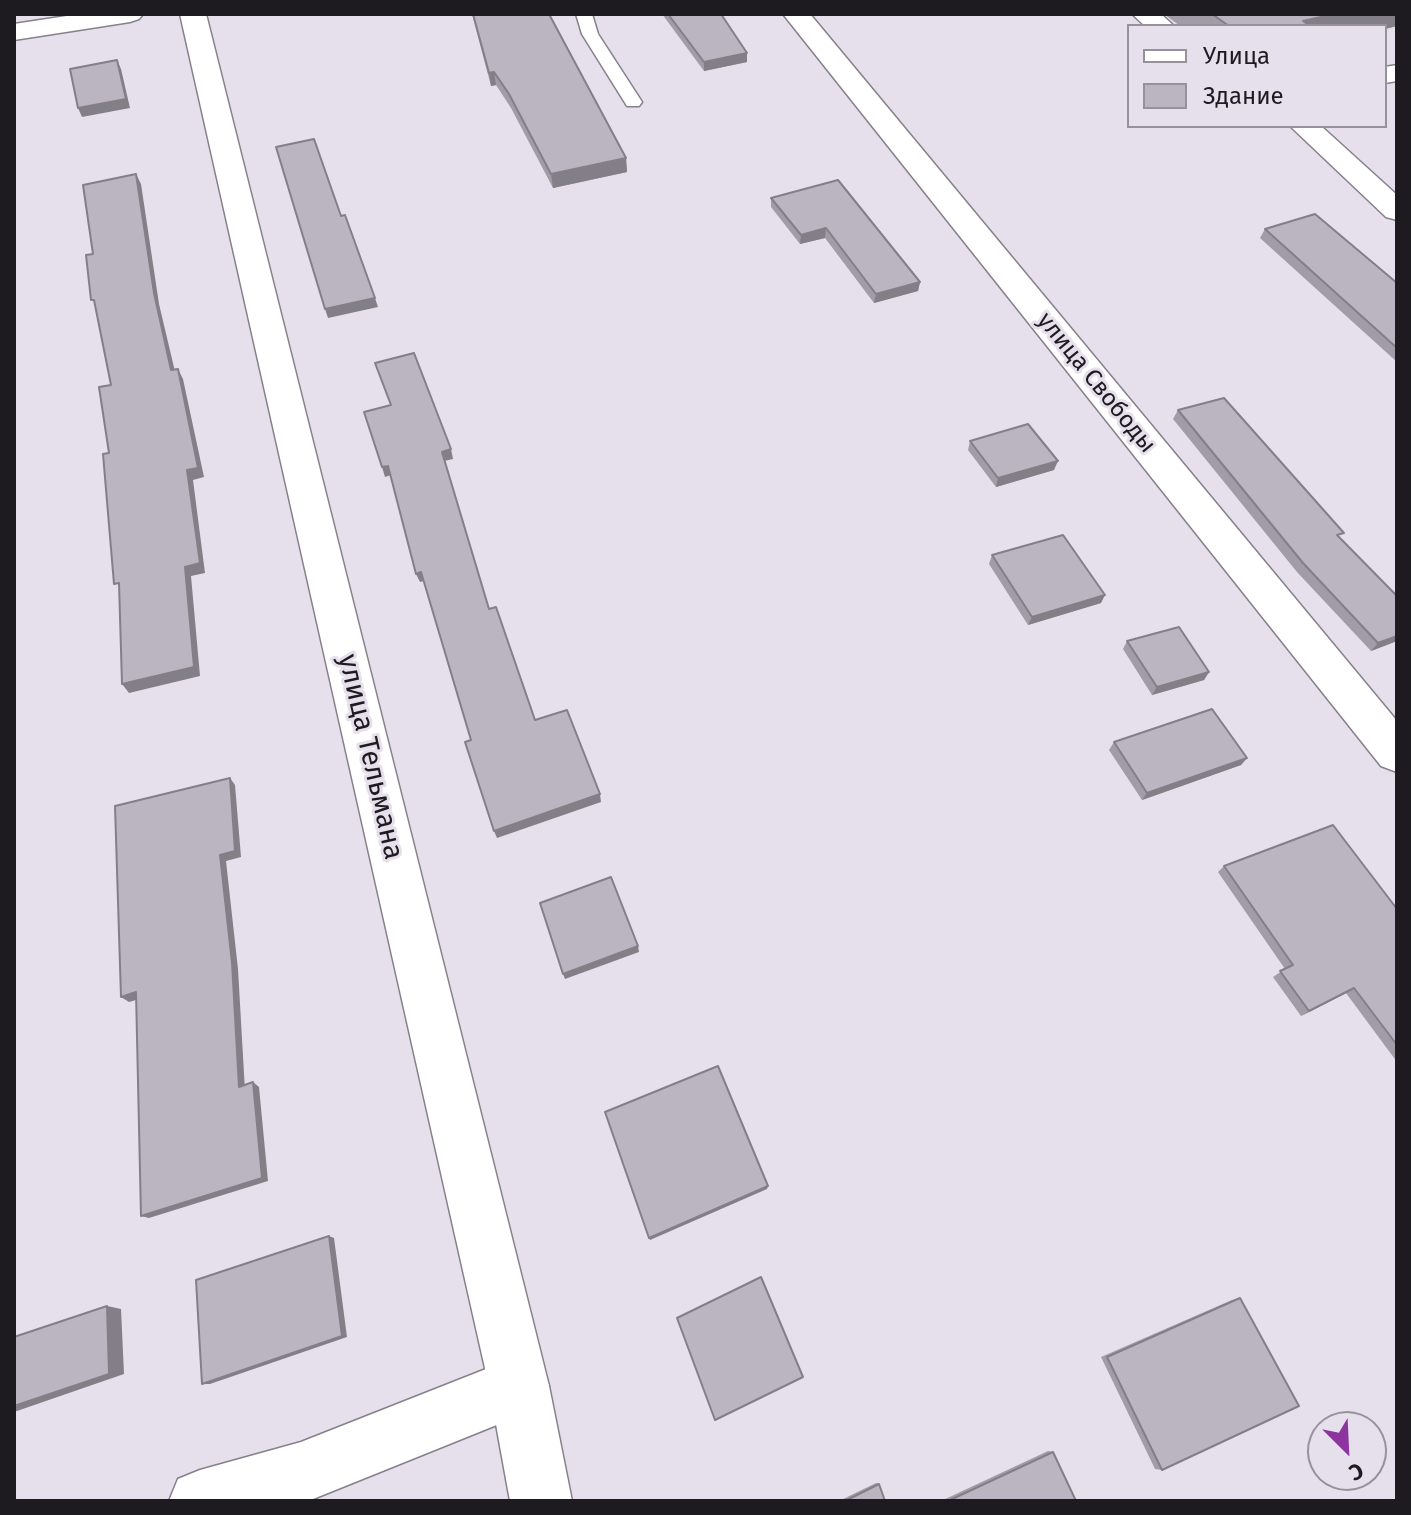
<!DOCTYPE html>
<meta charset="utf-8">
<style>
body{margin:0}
#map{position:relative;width:1411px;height:1515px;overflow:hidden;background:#e6e0ec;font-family:"Fira Sans",sans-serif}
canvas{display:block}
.frame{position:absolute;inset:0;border:16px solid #1d1b1f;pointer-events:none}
.legend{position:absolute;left:1127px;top:24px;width:260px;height:104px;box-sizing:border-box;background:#e6e0ec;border:2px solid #96919a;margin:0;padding:10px 14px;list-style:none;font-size:24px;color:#1d1b1f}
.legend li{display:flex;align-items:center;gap:16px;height:40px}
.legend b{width:40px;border:2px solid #96919a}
.north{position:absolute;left:1307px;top:1411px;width:80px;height:80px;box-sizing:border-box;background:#e6e0ec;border:2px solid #96919a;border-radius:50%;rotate:156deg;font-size:22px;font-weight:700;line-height:32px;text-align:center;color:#1d1b1f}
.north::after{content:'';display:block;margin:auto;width:28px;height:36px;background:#8d34a1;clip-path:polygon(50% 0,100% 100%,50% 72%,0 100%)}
</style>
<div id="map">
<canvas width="1411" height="1515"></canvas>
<div class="frame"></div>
<ul class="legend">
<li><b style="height:10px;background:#fff"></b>Улица</li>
<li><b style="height:22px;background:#bbb5c1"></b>Здание</li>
</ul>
<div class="north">С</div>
</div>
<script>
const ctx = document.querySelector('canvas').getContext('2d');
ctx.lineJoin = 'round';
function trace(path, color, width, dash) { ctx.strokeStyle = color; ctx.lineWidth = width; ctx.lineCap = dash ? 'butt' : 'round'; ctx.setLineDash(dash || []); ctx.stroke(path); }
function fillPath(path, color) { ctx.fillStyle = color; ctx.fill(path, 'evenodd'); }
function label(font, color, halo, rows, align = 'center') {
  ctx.font = font + ' "Fira Sans",sans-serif'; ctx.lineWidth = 6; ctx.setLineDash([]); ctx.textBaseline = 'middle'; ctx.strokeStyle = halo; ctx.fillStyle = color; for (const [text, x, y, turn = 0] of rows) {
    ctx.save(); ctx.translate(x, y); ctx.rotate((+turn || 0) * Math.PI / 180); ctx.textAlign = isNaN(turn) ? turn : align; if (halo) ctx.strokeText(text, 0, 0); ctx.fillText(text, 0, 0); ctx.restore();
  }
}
const lane = new Path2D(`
 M576 14H592L598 34 642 102 639 106H627L582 34Z`);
const street = new Path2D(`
 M80 14H143L139 19 130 22 14 40V24Z
 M783 14H810L1397 721V772L1381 766Z
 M1132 14H1161L1174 26H1145Z
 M1397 65V81L1385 83V67Z
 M1290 126H1321L1397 195V220L1386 217Z
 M519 1356 540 1365 549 1386 540 1407 519 1416 308 1501H169L178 1479 200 1470 301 1442Z`);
const secondary = new Path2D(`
 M180 14H206L549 1386 572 1501H510L489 1386Z`);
const wall = new Path2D(`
 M472 14H549L626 158 627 172 553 188 511 108 496 85 491 86Z
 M662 14H721L747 62 704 71Z
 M1164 14H1397V26L1385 29V26H1180Z
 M771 198 920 282 918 291 874 303 825 238 800 244 771 207Z
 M1265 229 1397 283V362L1260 238Z
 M1178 410 1397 641 1371 651 1297 572 1173 419Z
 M970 441 1054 470 996 487 968 450Z
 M992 555 1101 603 1028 625 989 564Z
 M1127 641 1209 672 1204 680 1152 695 1123 649Z
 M1114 742 1247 758 1241 765 1142 800 1109 750Z
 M1224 866 1397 909V1062L1346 993 1301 1016 1273 977 1285 969 1218 872Z
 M1240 1298 1162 1470 1155 1469 1101 1357 1232 1300Z
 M1048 1451 1053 1452 1076 1501H941Z
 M876 1483 879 1484 885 1501H839Z`);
const shadedWall = new Path2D(`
 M1334 14H1397V26L1385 29V26H1300L1303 21Z
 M747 53V62L704 71V62Z
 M117 60 121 69 130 108 82 117 78 108Z
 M494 72 496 85 491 86 489 73Z
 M626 158 627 172 553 188 551 174Z
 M136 174 141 184 159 304 177 380 171 370 154 293Z
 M826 228 825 238 800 244 801 235Z
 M920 282 918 291 874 303 876 294Z
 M375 298 378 307 328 318 325 309Z
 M178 369 183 379 204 477 193 480 205 573 191 576 200 676 129 693 122 684 185 567Z
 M451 449 453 459 444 461 442 452Z
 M1058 461 1054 470 996 487 998 478Z
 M388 466 391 475 385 477 382 467Z
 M421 572 424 581 420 582 416 574Z
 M1105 595 1101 603 1028 625 1032 617Z
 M1397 636V641L1371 651 1378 643Z
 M1209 672 1204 680 1152 695 1157 687Z
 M1247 758 1241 765 1142 800 1147 793Z
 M230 778 235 785 241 857 226 861 238 969 245 1091 239 1087 220 855Z
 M600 794 601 802 497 838 494 831Z
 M638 946 639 952 565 979 563 974Z
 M1354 988 1346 993 1301 1016 1309 1011Z
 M136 992 143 998 129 1002 121 997Z
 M253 1082 259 1087 268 1181 149 1218 141 1216Z
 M768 1186 767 1189 650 1240 649 1238Z
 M329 1236 334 1238 347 1337 210 1384H202Z
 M107 1306 121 1309 124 1374 14 1412V1406Z`);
const building = new Path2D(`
 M473 14H549L626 158 551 174 509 94 494 72 489 73Z
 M668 14H721L747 53 704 62Z
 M1212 14H1334L1303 21 1310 26H1229Z
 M117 60 126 99 78 108 70 69Z
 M314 139 341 216 345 215 375 298 325 309 276 147Z
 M136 174 154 293 171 370 178 369 198 468 187 470 200 563 185 567 194 667 122 684 119 583 114 584 103 454 109 453 99 387 111 385 94 300H91L86 255 93 254 83 185Z
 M838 180 920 282 876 294 826 228 801 235 771 198Z
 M1315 214 1397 283V348L1265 229Z
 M414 353 451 449 442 452 489 609 496 607 535 720 567 710 600 794 494 831 465 742 471 740 421 572 416 574 388 466 382 467 364 412 391 405 375 363Z
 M1224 398 1344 533 1337 535 1397 596V636L1378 643 1303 563 1178 410Z
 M1028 424 1058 461 998 478 970 441Z
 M1063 535 1105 595 1032 617 992 555Z
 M1179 627 1209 672 1157 687 1127 641Z
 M1212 709 1247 758 1147 793 1114 742Z
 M230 778 235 851 220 855 232 963 239 1087 253 1082 262 1178 141 1216 136 992 121 997 115 806Z
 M1333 825 1397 909V1045L1354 988 1309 1011 1280 971 1293 965 1224 866Z
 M611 877 638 946 563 974 540 903Z
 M718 1066 768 1186 649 1238 605 1112Z
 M329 1236 342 1336 202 1384 196 1280Z
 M761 1277 803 1377 715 1420 677 1318Z
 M1240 1298 1299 1406 1162 1470 1107 1357Z
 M107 1306 109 1374 14 1406V1337Z
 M1053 1452 1076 1501H948Z
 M879 1484 885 1501H845Z`);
const farStreetnames = [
 ["улица Свободы",1096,383,51]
];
const streetNames = [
 ["улица Тельмана",370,757,77]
];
trace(lane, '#86808b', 3);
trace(street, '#86808b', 3);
trace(secondary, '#86808b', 3);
fillPath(lane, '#fff');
fillPath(street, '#fff');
fillPath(secondary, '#fff');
fillPath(wall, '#a19ca6');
fillPath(shadedWall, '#837f87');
fillPath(building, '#bbb5c1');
trace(building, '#837f87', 2);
label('24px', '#1d1b1f', '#e6e0ec', farStreetnames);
label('28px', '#1d1b1f', '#e6e0ec', streetNames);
</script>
